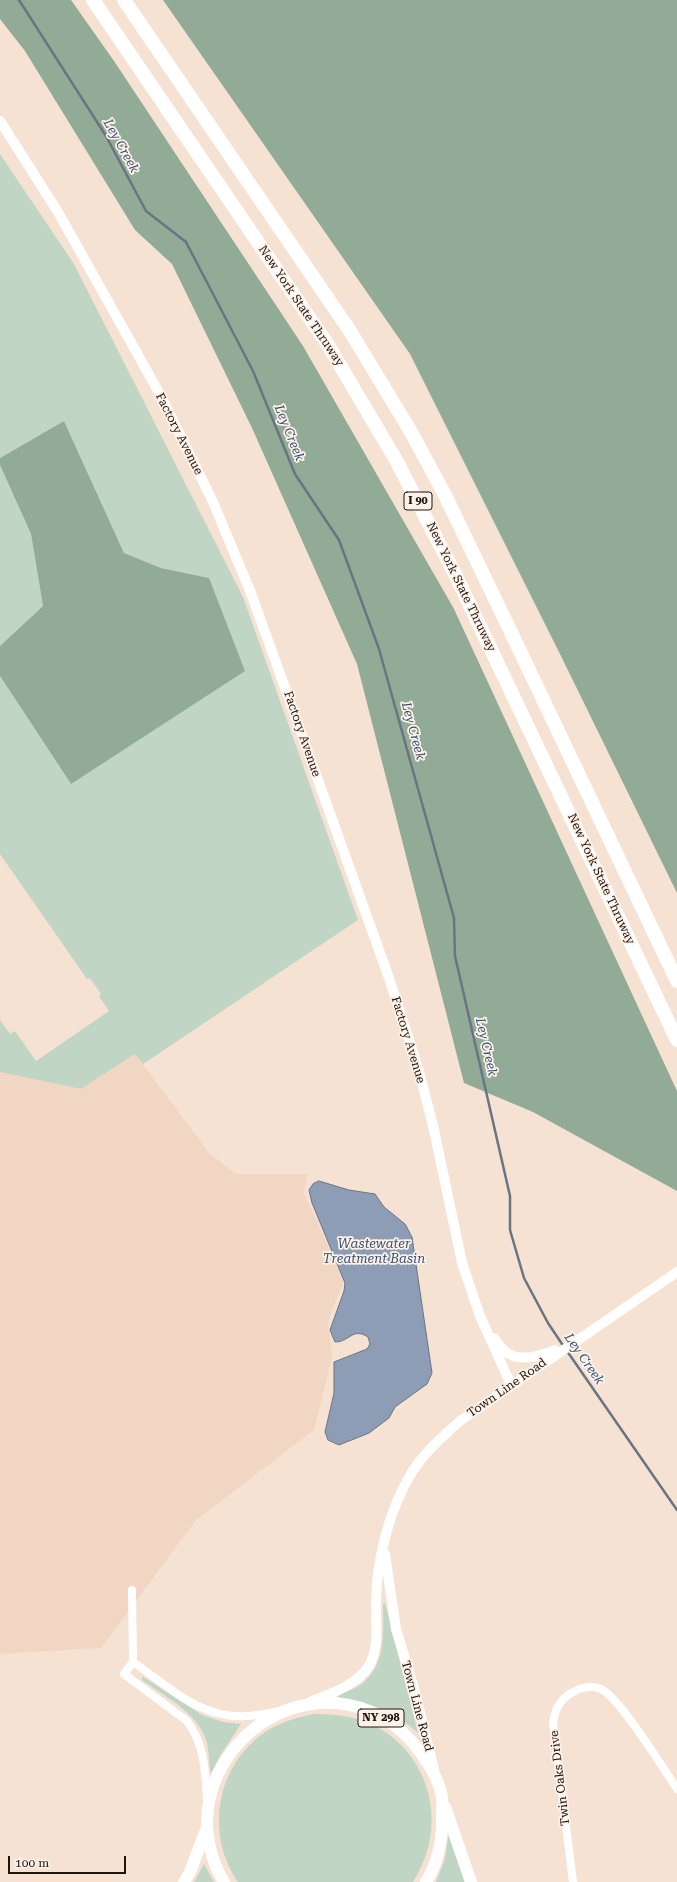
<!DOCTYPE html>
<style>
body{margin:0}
#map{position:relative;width:677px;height:1882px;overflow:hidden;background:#f5e2d3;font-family:"Roboto Serif",serif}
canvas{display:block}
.scale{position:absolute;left:8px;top:1856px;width:118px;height:18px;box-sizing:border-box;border:2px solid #1b140f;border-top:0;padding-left:5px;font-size:12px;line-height:14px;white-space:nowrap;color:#1b140f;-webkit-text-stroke:3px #fdf1e8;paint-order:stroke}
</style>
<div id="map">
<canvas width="677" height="1882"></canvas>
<div class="scale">100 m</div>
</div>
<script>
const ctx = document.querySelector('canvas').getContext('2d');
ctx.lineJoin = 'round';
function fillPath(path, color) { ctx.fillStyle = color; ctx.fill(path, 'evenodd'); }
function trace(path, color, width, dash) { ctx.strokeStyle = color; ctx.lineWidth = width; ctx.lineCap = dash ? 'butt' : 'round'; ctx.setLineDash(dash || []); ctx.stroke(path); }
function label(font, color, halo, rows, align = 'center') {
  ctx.font = font + ' "Roboto Serif",serif'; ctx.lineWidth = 3.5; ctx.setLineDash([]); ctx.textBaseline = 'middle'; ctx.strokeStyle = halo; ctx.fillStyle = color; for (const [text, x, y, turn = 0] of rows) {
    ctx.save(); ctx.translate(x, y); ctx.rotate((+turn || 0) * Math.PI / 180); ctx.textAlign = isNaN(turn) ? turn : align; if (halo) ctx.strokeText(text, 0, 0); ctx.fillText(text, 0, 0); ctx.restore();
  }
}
const built = new Path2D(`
 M135 1054 210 1154 236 1174H307L304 1193 344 1281 328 1321 332 1357 314 1430 196 1520 101 1648 0 1654V1072L81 1089Z`);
const green = new Path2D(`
 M0 154 74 264 243 597 358 920 143 1064 135 1054 81 1089 0 1072V1020L10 1034 15 1031 36 1061 109 1011 99 996 101 994 90 978 87 979 0 854V676L71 784 209 578 161 568 124 553 64 421 0 458Z
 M0 465 31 534 43 606 0 646Z
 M385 1603 418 1733C394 1711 368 1702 336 1698 344 1691 355 1690 363 1683 387 1662 383 1632 383 1604Z
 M142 1676 202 1715 223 1722 241 1724 221 1754 211 1773C208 1763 210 1751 206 1740 197 1712 164 1696 142 1680Z
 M314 1714C334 1714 353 1716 371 1724 432 1753 449 1827 413 1882H238C206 1835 215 1770 261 1735 277 1723 295 1718 314 1714Z
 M449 1831 465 1882H436L445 1859Z
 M204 1864 214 1882H194Z`);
const forest = new Path2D(`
 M0 0H71L114 61 303 346 454 609 677 1091V1191L533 1112 464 1083 357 664 252 428 172 264 135 230 25 51 0 19Z
 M163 0H677V893L560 654 410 354Z
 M64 421 124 553 161 568 209 578 245 671 71 784 0 676V646L43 606 31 534 0 465V458Z`);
const water = new Path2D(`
 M319 1181 349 1190 375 1194 384 1207 405 1224 412 1237 432 1373 427 1384 395 1407 389 1418 369 1433 339 1445 328 1440 325 1432 334 1393V1362L367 1349 370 1344 368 1337C352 1327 350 1342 335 1342L330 1330 344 1291 345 1283 312 1203 309 1190 313 1184Z`);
const stream = new Path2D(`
 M19 0 106 136 146 211 186 242 253 371 295 474 339 540 379 649 454 918 455 956 510 1196V1230L524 1278 548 1323 564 1347
 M567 1351 677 1510`);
const minor = new Path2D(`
 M132 1590 133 1662 124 1674 187 1721C205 1745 205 1771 207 1800
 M133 1662C168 1686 200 1719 246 1716 257 1716 269 1713 280 1711
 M573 1882 553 1722C555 1708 562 1697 575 1691 583 1687 592 1685 601 1689 619 1697 664 1769 677 1789`);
const tertiary = new Path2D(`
 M0 121 58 212 162 398 213 502 251 593 389 978 419 1071 434 1130 462 1263 480 1316 511 1385
 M494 1338C498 1343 503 1351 509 1354 523 1362 542 1355 555 1350
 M385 1554 396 1629 415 1692 434 1770
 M308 1703C329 1694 356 1686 369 1666 380 1647 375 1620 376 1600 377 1557 390 1508 412 1472 425 1452 442 1437 460 1421L677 1272`);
const primary = new Path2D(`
 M445 1807 471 1882
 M184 1882 190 1872 206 1830
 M224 1882C205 1851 202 1814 215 1781 251 1694 363 1673 420 1752 430 1766 439 1780 442 1797 443 1805 442 1814 442 1822 442 1843 437 1864 426 1882`);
const motorway = new Path2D(`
 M93 0 328 345 396 460 456 576 677 1040
 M124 0 350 331 411 432 445 495 509 628 677 981`);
const shields = [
 [418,501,28],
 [381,1718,46]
];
const shieldNames = [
 ["I 90",418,501],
 ["NY 298",381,1718]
];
const streetNames = [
 ["New York State Thruway",301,306,56],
 ["Factory Avenue",179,434,63],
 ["New York State Thruway",461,587,64],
 ["Factory Avenue",302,734,71],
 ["New York State Thruway",601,879,65],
 ["Factory Avenue",408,1040,73],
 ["Town Line Road",507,1388,-35],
 ["Town Line Road",417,1706,75],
 ["Twin Oaks Drive",560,1778,-97]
];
const waterNames = [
 ["Ley Creek",121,146,61],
 ["Ley Creek",289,433,68],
 ["Ley Creek",413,731,75],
 ["Ley Creek",486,1047,77],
 ["Wastewater",374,1244],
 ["Treatment Basin",374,1259],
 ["Ley Creek",584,1359,55]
];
fillPath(built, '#f1d7c3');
fillPath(green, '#c1d5c5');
fillPath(forest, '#92ab96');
fillPath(water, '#8c9db5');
trace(water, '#6a7483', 1);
trace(stream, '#6a7483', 2.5);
trace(minor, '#fff', 8);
trace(tertiary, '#fff', 10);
trace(primary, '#fff', 12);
trace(motorway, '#fff', 14);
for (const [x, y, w] of shields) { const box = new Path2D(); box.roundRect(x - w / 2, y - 9, w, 18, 3); ctx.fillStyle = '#fdf1e8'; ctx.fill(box); trace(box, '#1b140f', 1); }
label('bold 11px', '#1b140f', null, shieldNames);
label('12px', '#1b140f', '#fdf1e8', streetNames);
label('italic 13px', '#365176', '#fdf1e8', waterNames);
</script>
